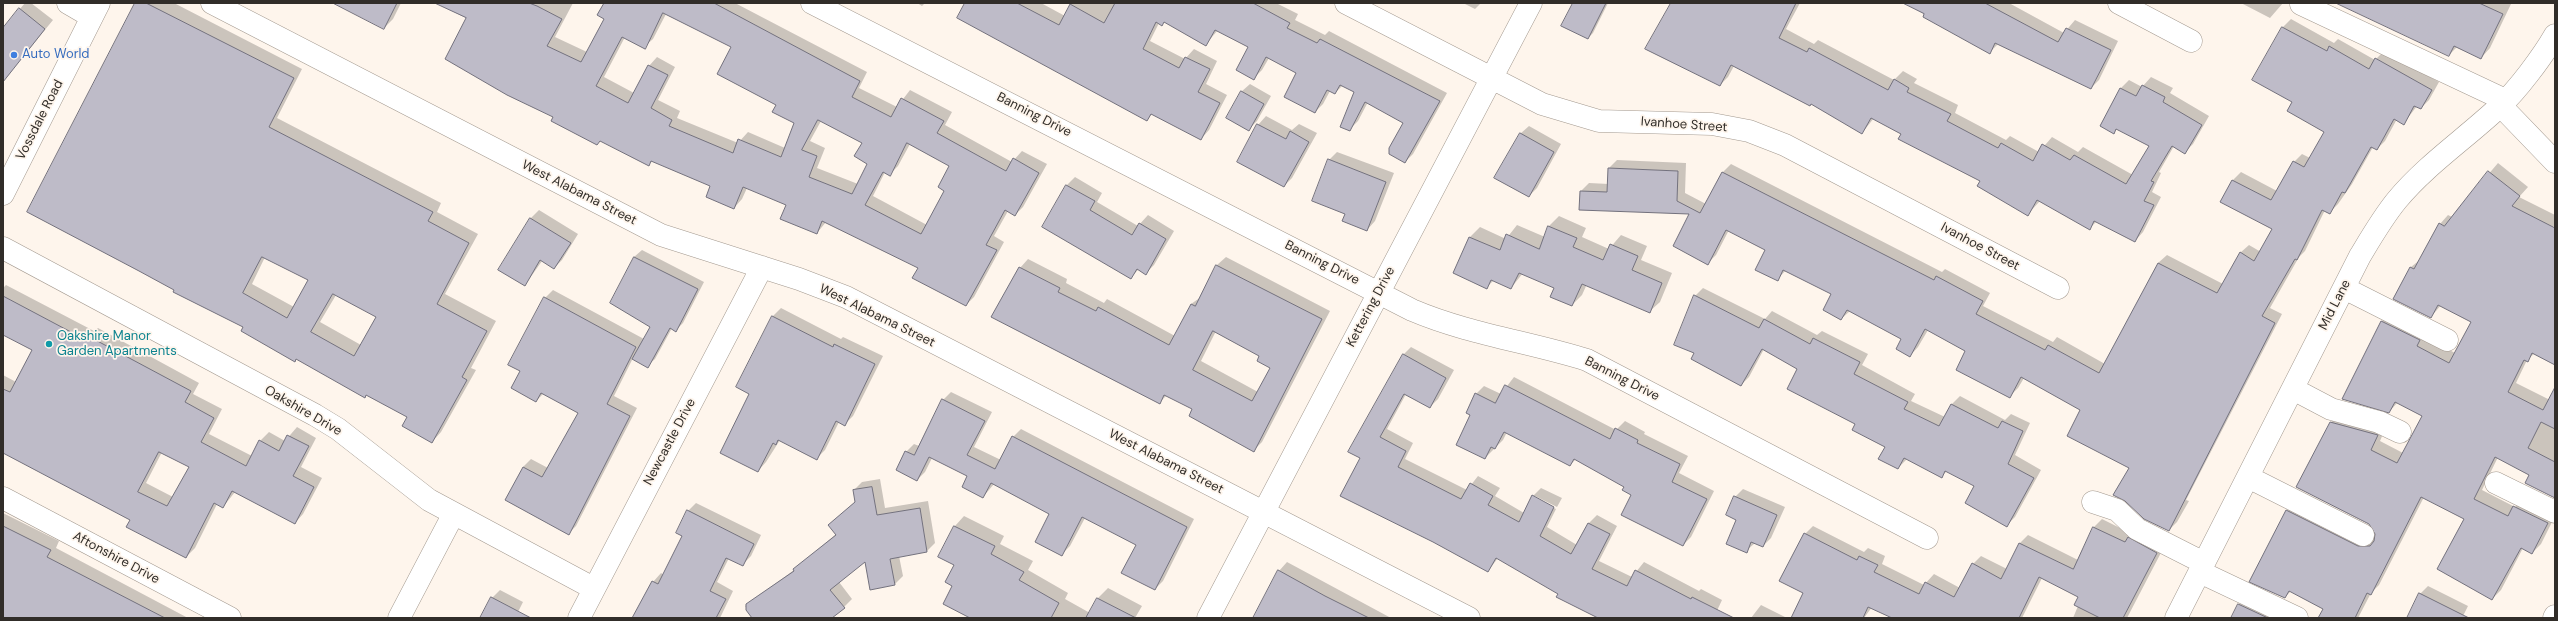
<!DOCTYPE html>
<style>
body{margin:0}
#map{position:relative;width:2558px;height:621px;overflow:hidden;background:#fef5ec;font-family:"DM Sans",sans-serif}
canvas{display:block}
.frame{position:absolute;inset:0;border:4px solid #312d29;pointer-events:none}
</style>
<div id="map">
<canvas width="2558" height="621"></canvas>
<div class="frame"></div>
</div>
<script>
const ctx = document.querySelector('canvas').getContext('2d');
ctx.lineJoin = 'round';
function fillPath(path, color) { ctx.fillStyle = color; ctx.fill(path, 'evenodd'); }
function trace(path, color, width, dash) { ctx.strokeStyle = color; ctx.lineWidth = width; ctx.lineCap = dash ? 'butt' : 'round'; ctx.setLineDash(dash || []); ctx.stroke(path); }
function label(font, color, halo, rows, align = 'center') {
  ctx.font = font + ' "DM Sans",sans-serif'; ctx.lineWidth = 3.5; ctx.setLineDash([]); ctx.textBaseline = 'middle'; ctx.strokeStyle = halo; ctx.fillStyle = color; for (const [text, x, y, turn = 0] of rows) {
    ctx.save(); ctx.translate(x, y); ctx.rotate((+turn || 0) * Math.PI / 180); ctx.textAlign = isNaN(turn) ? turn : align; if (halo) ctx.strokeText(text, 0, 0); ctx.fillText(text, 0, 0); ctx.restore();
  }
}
const shadow = new Path2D(`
 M25 3H31L53 20 3 81V29Z
 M136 3H174L302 69 277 118 441 203 437 212 478 234 445 294 496 321 471 368 476 370 441 432 432 442 408 417 297 358 295 361 244 327ZM265 257 309 280 294 307 252 284ZM336 295 378 316 361 345 320 322Z
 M335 3H401L393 19 384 28Z
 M456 3H573L555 37 587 52 606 18 605 3H735L867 72 859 88 897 107 910 90 952 112 945 125 1012 162 1022 151 1047 164 1023 207 1015 215 1008 211 994 236 1004 242 974 297 966 305 919 268 826 222 817 233 787 204 747 188 742 199 734 208 712 186 653 161 649 164 601 140 597 144 555 117ZM666 14 732 47 778 104 795 123 785 148 748 132 738 143 677 118 680 111 658 100 675 67 657 57 649 66 634 93 604 77 625 37 644 47 653 39ZM821 121 863 142 869 163 858 184 817 168 825 148 810 141ZM910 144 951 165 945 190 927 225 873 196 885 172 890 174 898 166Z
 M917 3H925L922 6Z
 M966 3H1041L1065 16 1072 3H1276L1298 14 1295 20 1325 35 1329 31 1447 93 1413 154 1405 162 1404 123 1368 102 1358 121 1349 130 1355 91 1343 85 1335 93 1330 91 1323 104 1315 112 1298 73 1269 58 1262 70 1254 78 1249 47 1218 30 1206 44 1165 21 1162 24 1159 23 1150 41 1185 59 1194 49 1217 61 1206 84 1227 95 1209 130 1201 139 1152 114 1147 120Z
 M1463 3H1481L1475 9Z
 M1574 3H1608L1593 33 1588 38Z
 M1672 3H1800L1786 29 1814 44 1818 40 1894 80 1903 71 1917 79 1914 83 1958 105 1955 113 2006 140 2010 136 2039 152 2052 137 2078 152 2083 147 2133 175 2150 146 2117 129 2114 132 2120 89 2129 80 2142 87 2151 77 2173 88 2170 93 2209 116 2193 144 2185 152 2174 146 2159 172 2161 173 2152 192 2161 197 2143 232 2135 241 2097 221 2089 229 2040 201 2028 214 1981 180 1874 118 1862 133 1811 103 1734 66 1728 77 1720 85 1646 49Z
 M1905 3H2009L2064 33 2075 20 2118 41 2099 80 2091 88 1999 43 1990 52Z
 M2241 3H2283L2270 18Z
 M2339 3H2509L2511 4 2490 48 2481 58 2457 47 2449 55Z
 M2291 19 2334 43 2338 39 2375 60 2384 51 2439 82 2429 100 2421 108 2417 106 2404 123 2397 119 2385 141 2377 149 2373 147 2352 184 2338 204 2329 213 2325 210 2305 251 2299 257 2270 308 2282 314 2186 500 2189 501 2177 522 2169 530 2130 467 2081 410 2024 378 2018 388 2010 396 1967 350 1928 330 1918 347 1910 356 1903 338 1850 311 1841 319 1833 294 1786 270 1777 280 1767 249 1729 230 1716 255 1708 263 1691 214 1580 209 1581 191 1589 183 1609 184V168L1617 160 1686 163 1685 193 1706 204 1723 172 1731 164 1942 272 1945 269 1990 293 1983 306 2053 342 2057 337 2105 364 2158 263 2167 255 2223 284 2240 253 2249 245 2261 252 2274 228 2222 202 2233 180 2241 172 2277 191 2294 162 2302 154 2310 158 2325 132 2294 101 2254 79 2283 27Z
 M1250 84 1271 96 1257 121 1249 129 1241 92Z
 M1266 116 1292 130 1299 124 1317 133 1292 178 1284 186 1258 125Z
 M1529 126 1561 144 1537 188 1529 196 1520 134Z
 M1337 152 1394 173 1375 221 1367 230 1329 160Z
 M2498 163 2528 187 2519 197 2555 215V224L2550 233 2555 236V364L2535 353 2527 360 2516 383 2550 400 2555 389V497L2531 474 2498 457 2482 490 2515 507 2524 498 2555 516 2541 544 2532 553 2523 548 2501 590 2492 599 2466 519 2424 497 2379 585 2371 593 2358 618H2320L2325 608 2291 591 2285 597 2287 511 2296 502 2367 538 2376 537V534L2331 422 2340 414 2386 427 2380 441 2403 453 2423 415 2398 402 2389 412 2343 398 2382 321 2391 313 2425 337 2455 353 2472 322 2441 305 2431 317 2394 298 2411 267 2421 259 2440 224 2448 215 2452 217Z
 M1075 177 1102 193 1097 202 1138 226 1148 215 1174 231 1154 265 1146 273 1139 269 1131 277 1043 227 1067 185Z
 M539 210 578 234 562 260 554 268 542 261 525 285 500 269 531 218Z
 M1559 216 1586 228 1582 237 1609 249 1621 235 1647 246 1641 260 1672 273 1660 302 1650 311 1587 284 1582 295 1572 305 1556 287 1523 273 1511 288 1494 280 1487 287 1454 273 1470 237 1480 227 1506 239 1517 225 1545 237 1549 226Z
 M642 250 704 282 683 323 676 330 672 328 655 359 647 366 633 358 614 396 637 408 576 526 568 534 523 467 531 459 548 468 580 413 543 394 536 401 521 371 545 298 553 290 644 339 651 327 611 303 634 257Z
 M1226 257 1330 311 1262 442 1254 450 1194 409 1167 395 1159 403 1020 268 1028 259 1067 279 1066 283 1104 303 1107 299 1175 336 1191 304 1201 297 1217 265ZM1216 331 1261 355 1272 367 1258 392 1201 361Z
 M6 285 94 331 98 328 199 383 193 394 222 409 209 434 252 456 260 441 269 432 285 441 297 427 316 438 301 467 322 478 303 514 295 523 235 492 223 507 217 504 195 548 186 557 131 520 3 451V375L16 382 33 350 3 334V288ZM162 452 190 467 173 497 146 483Z
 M1703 288 1765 319 1772 311 1817 335 1822 331 1868 354 1862 365 1915 394 1911 401 1945 417 1952 404 1960 396 2005 420 2011 414 2030 423 2015 455 2041 470 2015 517 2007 525 1976 486 1947 471 1941 477 1907 459 1898 468 1886 447 1856 423 1799 368 1764 349 1749 377 1741 385 1695 352V296Z
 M781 308 841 339 843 337 883 356 853 416 845 424 839 422 825 450 817 458 780 440 766 462 758 471 751 393 737 386 773 316Z
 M1411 347 1454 370 1438 399 1430 407 1406 394 1387 429 1413 443 1405 459 1467 490 1478 476 1500 488 1495 496 1524 513 1533 496 1541 488 1562 498 1557 507 1535 496V498L1556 509 1547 527 1577 545 1589 523 1597 515 1617 526 1599 561 1632 577 1644 562 1699 591 1701 589 1722 600 1715 615 1719 618H1601L1498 558 1488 571 1361 458 1403 355Z
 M1514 377 1616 430 1625 421 1645 432 1644 434 1688 456 1679 473 1714 491 1691 537 1683 545 1625 487 1576 459 1570 465 1507 432 1503 440 1485 458 1472 415 1476 394 1484 386 1501 394Z
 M951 392 992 412 974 447 1001 460 1013 437 1021 429 1194 519 1163 581 1155 589 1137 544 1085 518 1070 546 1062 554 1051 514 994 484 983 497 969 476 932 458 925 472 917 480 906 452 914 444 919 446 943 400Z
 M880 479 885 508 928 501 935 543 927 551 899 556 903 576 895 584 866 560 839 582 852 599 844 607 818 618H753L745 606 794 570 836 534 829 525 856 501 854 490 862 482Z
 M1743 489 1785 507 1771 538 1763 546 1755 543 1746 551 1738 520 1735 497Z
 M696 503 761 535 751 556 742 565 729 558 717 582 733 591 720 618H634L653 582 661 573 664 575 683 536 688 511Z
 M3 513 59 541 56 548 188 618H3Z
 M964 516 1004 536 1000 544 1033 561 1028 570 1068 593 1065 599 1090 613 1098 598 1108 588 1142 606 1135 618H972L954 585 955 565 939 556 955 526Z
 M2102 519 2132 534 2165 545 2127 618H2073L2078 606 2080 597 2042 578 2022 618H1895L1872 607 1864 618H1792L1805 593V534L1813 526 1864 552 1868 548 1885 556 1882 564 1924 585 1934 574 1960 588 1973 564 1981 556 2007 569 2020 543 2028 535 2078 560 2094 527Z
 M1287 562 1391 618H1255L1279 571Z
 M2428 586 2468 606 2462 618H2408L2420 594Z
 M500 590 523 602 515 618H481L492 598Z
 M2248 596 2278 618H2232L2239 604Z
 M1761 605 1787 618H1751Z`);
const building = new Path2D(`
 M135 3H146L294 78 269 127 433 212 428 221 469 243 437 304 487 331 462 377 467 380 432 443 402 426 407 417 366 395 365 398 296 359 295 362 241 331 243 327 173 292 174 290 139 271 27 212ZM262 257 308 280 287 318 243 293ZM333 294 376 317 354 356 311 332Z
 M333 3H397L384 29Z
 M435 3H529L537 6 562 19 547 46 581 62 604 19 597 15 604 3H714L860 81 852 97 891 117 901 98 944 121 937 133 1006 171 1013 158 1039 173 1015 216 1005 210 986 245 997 250 966 306 912 278 918 268 822 221 817 234 780 219 786 205 743 187 734 209 706 197 710 186 651 161 649 166 600 141 597 145 551 121 553 117 507 95 445 59 466 18ZM663 13 731 47 717 74 776 105 772 112 794 123 781 157 738 139 733 153 669 126 672 120 651 108 668 75 648 65 628 103 596 86 622 37 645 49ZM818 120 862 143 854 156 867 164 852 194 809 177 817 156 802 150ZM907 143 949 166 938 187 944 191 921 234 865 205 883 172 890 176Z
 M965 3H1017L1059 25 1070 4 1104 23 1115 3H1253L1290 23 1287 28 1317 43 1320 39 1440 101 1405 163 1389 154V148L1403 123 1365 102 1350 131 1340 127 1354 92 1340 85 1335 94 1327 90 1315 113 1284 97 1296 73 1266 57 1254 80 1236 70 1248 47 1215 30 1206 46 1164 22 1162 26 1156 22 1143 49 1179 68 1185 57 1210 69 1198 92 1220 103 1201 140 1151 114 1147 121 957 18Z
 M1573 3H1606L1588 39 1561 26Z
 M1671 3H1796L1779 38 1807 52 1809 48 1888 90 1894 79 1909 88 1907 92 1951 114 1947 121 1998 148 2001 143 2033 161 2042 144 2070 160 2074 155 2126 184 2149 146 2116 129 2114 134 2100 126 2120 88 2136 96 2142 85 2165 97 2163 102 2202 125 2185 154 2172 146 2151 181 2154 182 2144 201 2154 205 2135 242 2094 221 2090 230 2037 200 2028 216 1977 186 1980 181 1898 139 1901 134 1871 118 1862 134 1811 104 1810 106 1731 65 1720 86 1645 49Z
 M1903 3H1985L2058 42 2066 28 2111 50 2091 89 1995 43 1990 54 1923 17 1924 14Z
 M2336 3H2479L2503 14 2481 59 2454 46 2449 56Z
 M19 8 45 29 3 82V28Z
 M2282 27 2327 51 2329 46 2369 69 2375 58 2432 90 2421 109 2414 106 2404 125 2394 119 2377 150 2371 147 2345 193 2342 192 2330 214 2322 210 2297 260 2295 259 2262 316 2275 323 2169 531 2144 519 2125 501 2113 495 2129 468 2067 436 2080 410 2021 377 2010 398 1956 370 1965 351 1925 329 1910 357 1896 349 1901 339 1847 310 1841 320 1823 310 1831 294 1783 270 1778 281 1755 270 1765 250 1726 230 1708 265 1673 246 1689 214 1579 210 1580 191 1607 192 1608 168 1678 171 1677 201 1700 213 1722 172 1934 280 1936 276 1983 301 1976 314 2045 350 2048 345 2099 373 2158 263 2217 293 2240 252 2254 261 2272 229 2220 202 2232 180 2271 200 2293 161 2304 167 2324 132 2287 111 2292 102 2252 80Z
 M1241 91 1264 104 1249 131 1226 118Z
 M1257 124 1286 139 1290 131 1309 142 1284 187 1237 162Z
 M1520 133 1554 152 1529 197 1494 178Z
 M1328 159 1386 182 1367 231 1342 221 1345 214 1312 201Z
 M2488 171 2520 196 2512 206 2555 228V365L2532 353 2528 362 2524 360 2508 392 2543 410 2555 387V429L2541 422 2528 448 2555 462V498L2525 483 2529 475 2495 457 2474 499 2508 516 2513 506 2548 523 2532 554 2521 548 2492 600 2437 569 2464 519 2421 497 2371 595 2367 593 2355 618H2318L2323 609 2289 591 2285 598 2249 582 2286 510 2358 546H2370L2374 541 2375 534 2369 524 2296 487 2330 422 2378 435 2371 450 2397 463 2422 416 2395 402 2389 413 2342 399 2381 321 2420 340 2417 346 2449 363 2471 322 2438 305 2431 318 2393 299 2410 267 2414 269 2439 223 2444 226Z
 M1066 185 1095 201 1090 210 1132 235 1139 223 1166 239 1146 275 1137 269 1131 279 1042 227Z
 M530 218 571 243 554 269 540 260 525 286 498 270Z
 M1548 226 1577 238 1573 247 1603 260 1610 244 1638 256 1632 270 1662 283 1650 313 1582 284 1572 306 1550 297 1554 288 1519 273 1511 289 1491 280 1487 289 1453 273 1469 237 1500 250 1506 234 1539 249Z
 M634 257 698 289 676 332 670 328 648 368 632 359 650 327 610 303Z
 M1216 265 1322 319 1254 452 1189 416 1192 409 1164 395 1160 404 991 317 1019 267 1060 288 1058 292 1096 311 1098 307 1169 345 1191 304 1195 306ZM1213 331 1259 356 1257 361 1270 368 1252 401 1193 370Z
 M1694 295 1759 328 1764 319 1810 344 1813 338 1860 362 1854 374 1908 402 1904 409 1939 426 1951 404 1998 428 2002 421 2023 431 2008 464 2034 478 2007 527 1965 503 1974 486 1945 471 1942 478 1904 458 1898 469 1878 459 1885 447 1852 430 1855 424 1787 389 1797 369 1762 349 1741 386 1691 359 1694 353 1674 345Z
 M3 296 86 340 88 336 191 391 185 402 214 418 201 442 246 466 259 440 279 451 287 435 309 446 293 476 314 487 295 524 232 491 223 508 214 503 186 558 126 527 130 520 3 453V389L10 392 32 350 3 335ZM159 452 189 467 167 506 138 492Z
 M544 297 636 347 607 404 630 416 569 535 505 500 523 467 542 477 578 413 541 393 536 402 511 388 520 371 508 365Z
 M772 316 833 347 834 344 875 364 845 426 836 421 817 460 778 440 776 445 773 443 758 472 720 453 749 394 736 387Z
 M1403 354 1446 378 1430 408 1404 394 1380 437 1406 451 1398 467 1461 499 1470 483 1493 496 1488 505 1519 522 1532 495 1554 507 1540 536 1571 554 1588 523 1610 534 1592 569 1627 586 1635 570 1691 599 1692 597 1734 618H1598L1556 597 1558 594 1496 558 1488 572 1433 542 1340 496 1360 458 1348 452Z
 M1505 385 1610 439 1615 428 1638 440 1637 443 1680 464 1672 482 1707 499 1683 546 1621 515 1631 495 1622 490 1624 487 1574 459 1570 466 1504 432 1495 449 1491 447 1485 459 1456 445 1470 415 1466 413 1475 393 1495 403Z
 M942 399 985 421 967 455 995 469 1012 436 1187 527 1155 590 1121 573 1136 545 1082 517 1062 556 1035 542 1049 514 991 483 983 498 962 487 967 476 929 457 917 481 896 470 905 451 914 455Z
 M872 487 877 515 920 508 927 552 890 559 895 585 870 590 865 562 830 590 845 608 832 618H752L746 610V604L794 571 793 569 836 535 828 525 855 502 853 490Z
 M1734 496 1777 515 1763 547 1751 542 1747 553 1726 544 1736 520 1726 515Z
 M687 510 754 544 743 566 726 558 710 591 726 599 716 618H632L652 581 658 584 682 536 676 533Z
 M3 526 51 550 47 557 165 618H3Z
 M954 526 995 546 991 554 1024 572 1019 580 1059 603 1051 618H970L943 604 952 586 945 582 954 565 938 557Z
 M2093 527 2125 542 2128 537 2157 553 2123 618H2100L2074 605 2078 597 2039 577 2019 618H1892L1868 607 1863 618H1791L1803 593 1779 581 1804 533 1857 560 1859 556 1878 565 1874 572 1919 594 1925 582 1954 597 1972 563 2001 579 2019 543 2073 569Z
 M1278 570 1325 596 1369 618H1253Z
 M2419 593 2469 618H2407Z
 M491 597 531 618H480Z
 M1097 598 1136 618H1086Z
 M2238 604 2268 618H2231Z`);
const minor = new Path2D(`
 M68 3 92 17
 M212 3 661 235 799 279 846 297 1469 618
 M812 3 1412 310C1468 334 1530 342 1587 360L1927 538
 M1346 3 1542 104 1599 121 1712 124 1749 131 1785 145 2058 288
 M2119 3 2191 41
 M2301 4 2505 100
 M2501 106 2555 162
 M3 194 99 3
 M3 248 315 415 338 429 429 500 593 588
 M2344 288 2447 340
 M2293 389 2331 409 2379 422 2400 432
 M2248 477 2363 535
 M2496 483 2555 512
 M3 498 230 618
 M2093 502 2117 510 2137 529 2204 563
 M2200 572 2297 618
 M399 618 453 515
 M579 618 762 267
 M1208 618 1531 3
 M2176 618 2360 256C2372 236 2383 217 2397 200 2426 165 2466 138 2499 107 2517 91 2543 56 2555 35
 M2554 618 2555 616`);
const markers = [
 [14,55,4,"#3f7fe0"],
 [49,344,4,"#0f9aa8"]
];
const shopNames = [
 ["Auto World",22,55]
];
const streetNames = [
 ["Banning Drive",1034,115,27],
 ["Vossdale Road",40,120,-63],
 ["Ivanhoe Street",1684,125,4],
 ["West Alabama Street",579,193,27],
 ["Ivanhoe Street",1980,247,28],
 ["Banning Drive",1322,263,27],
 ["Mid Lane",2335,305,-63],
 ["Kettering Drive",1371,307,-62],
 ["West Alabama Street",877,316,26],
 ["Banning Drive",1622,379,27],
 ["Oakshire Drive",303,411,30],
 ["Newcastle Drive",670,442,-62],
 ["West Alabama Street",1166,462,27],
 ["Aftonshire Drive",116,558,28]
];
const cultureNames = [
 ["Oakshire Manor",57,337],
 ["Garden Apartments",57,352]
];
fillPath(shadow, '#0003');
fillPath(building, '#bebbc8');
trace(building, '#73717d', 1);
trace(minor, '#a3998f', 23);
trace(minor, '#fff', 22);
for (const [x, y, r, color] of markers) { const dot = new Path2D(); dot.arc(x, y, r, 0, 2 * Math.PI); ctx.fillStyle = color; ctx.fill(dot); trace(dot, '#fef5ec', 1.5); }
label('13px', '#366cbe', '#fef5ec', shopNames, 'left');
label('13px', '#312d29', '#fef5ec', streetNames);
label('13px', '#0d838f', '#fef5ec', cultureNames, 'left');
</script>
